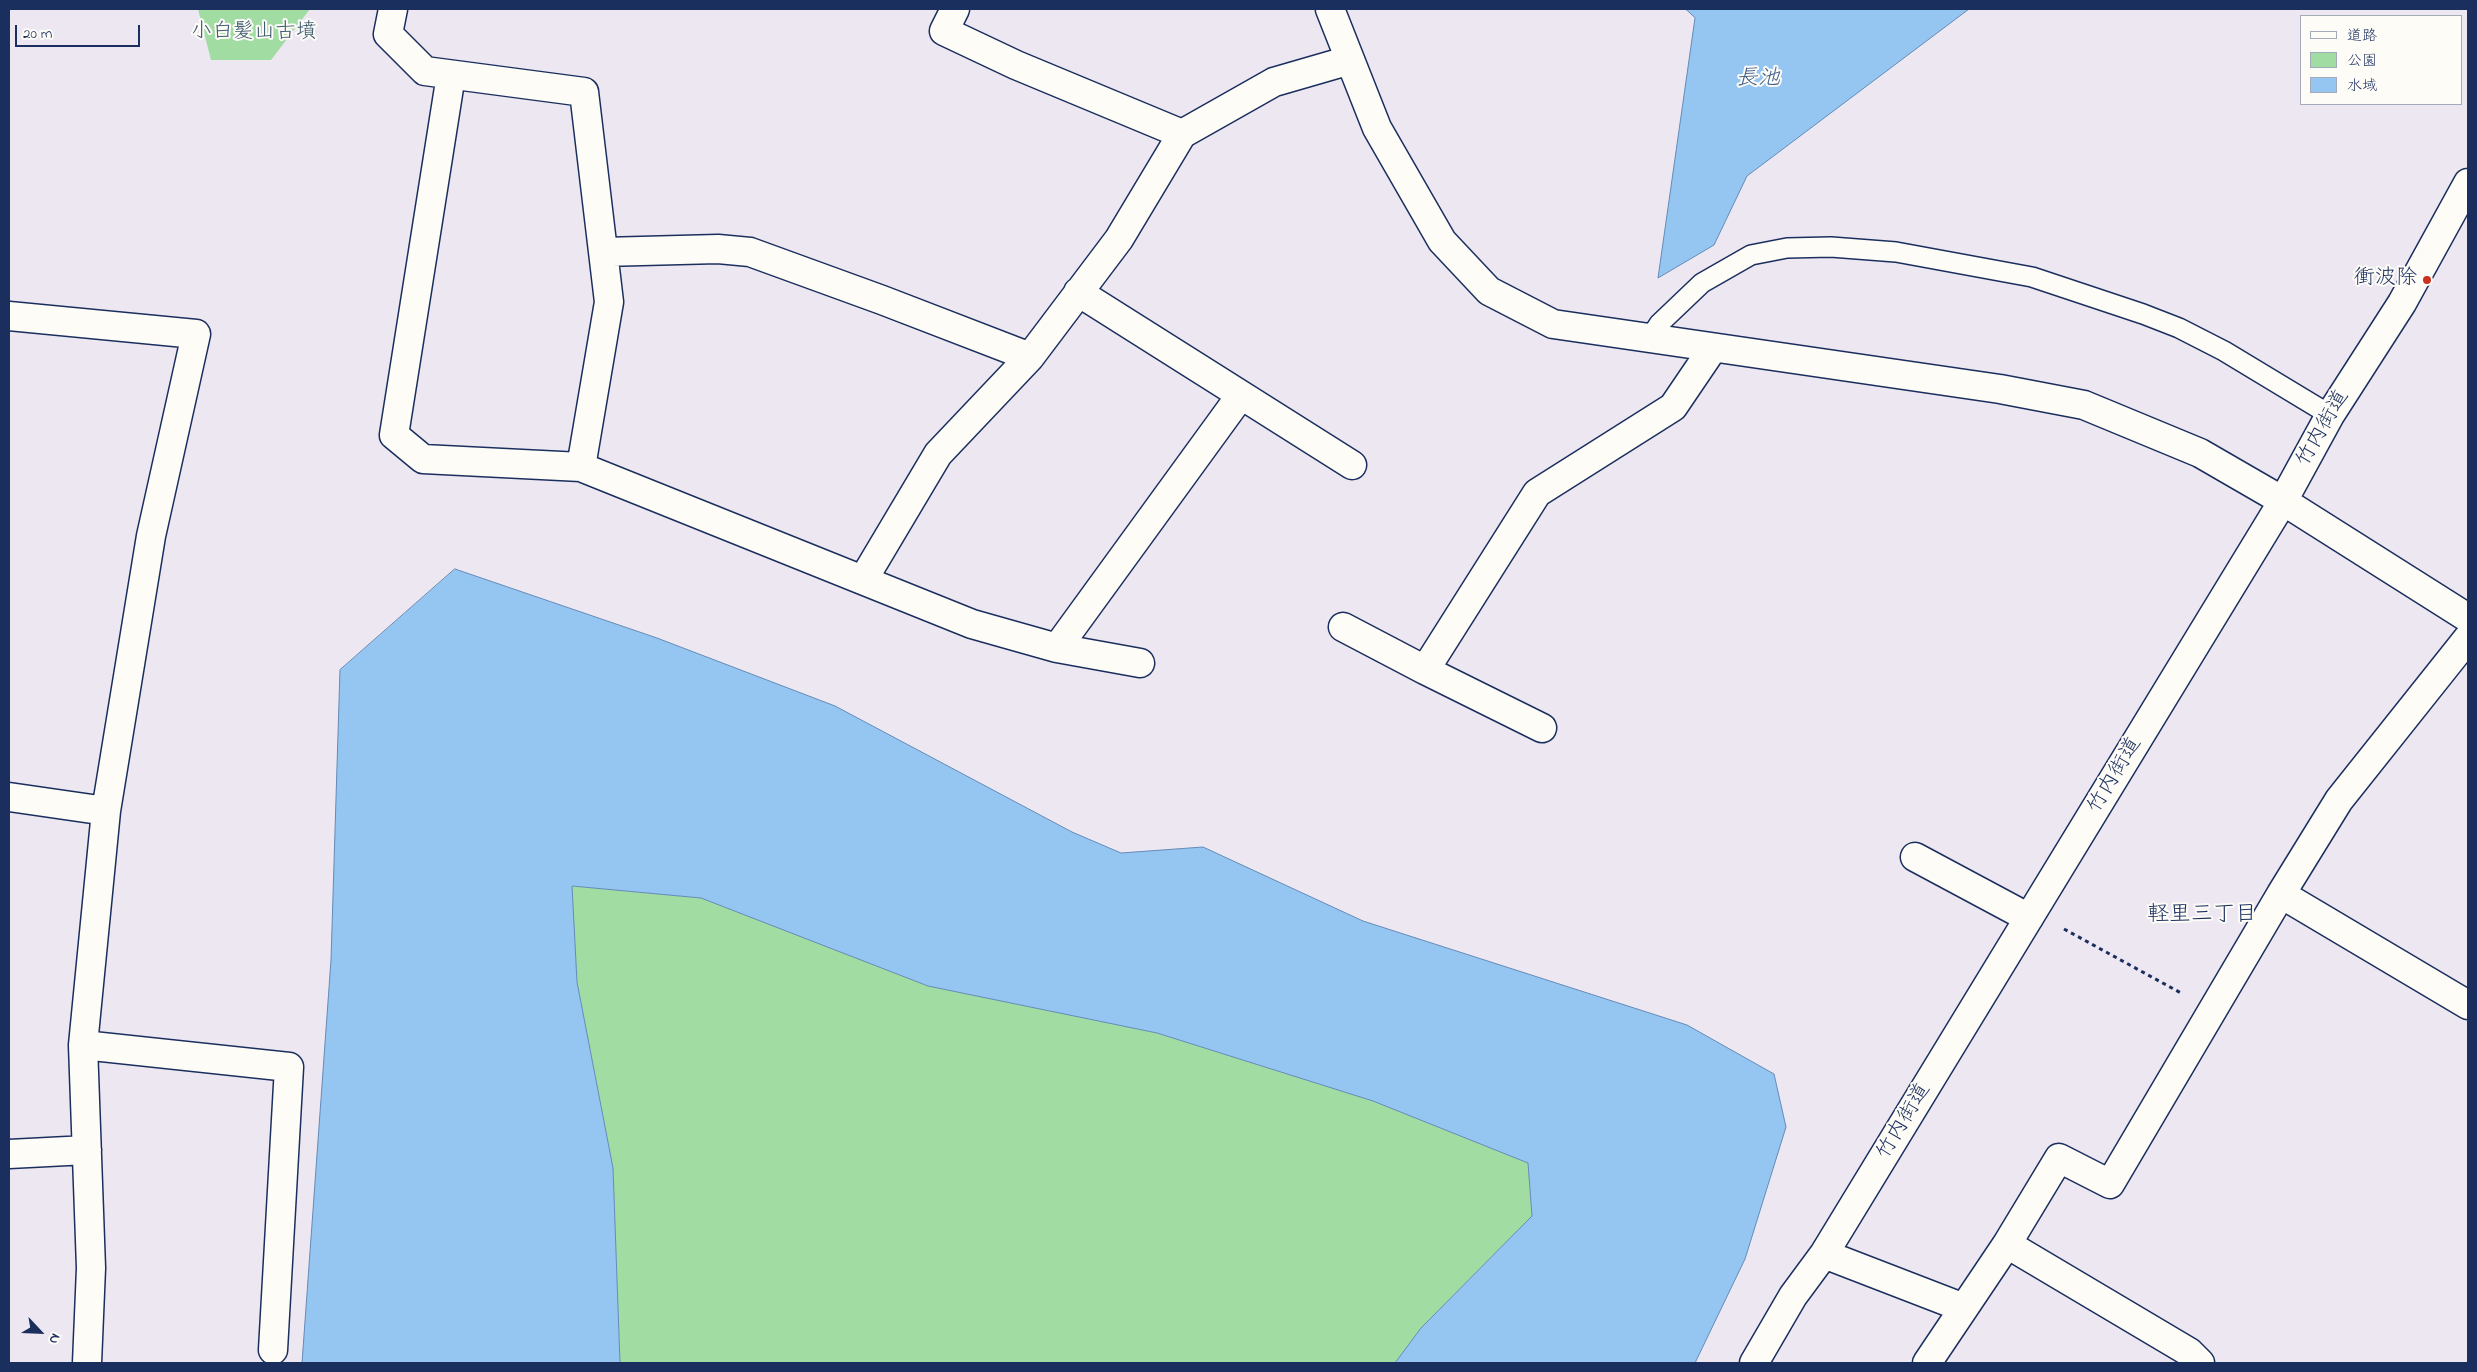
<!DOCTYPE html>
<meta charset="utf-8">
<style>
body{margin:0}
#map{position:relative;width:2477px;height:1372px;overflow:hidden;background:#ede7f2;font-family:"Indie Flower","Klee One",sans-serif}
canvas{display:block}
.frame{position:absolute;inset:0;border:10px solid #1b2f5e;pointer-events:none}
.legend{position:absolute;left:2300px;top:15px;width:162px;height:90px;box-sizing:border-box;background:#fdfcf7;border:1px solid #a3aaba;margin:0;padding:6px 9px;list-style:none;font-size:15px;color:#1b2f5e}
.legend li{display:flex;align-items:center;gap:10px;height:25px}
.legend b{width:25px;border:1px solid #a3aaba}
.north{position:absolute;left:15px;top:1307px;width:50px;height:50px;-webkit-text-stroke:4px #fdfcf7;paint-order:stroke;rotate:115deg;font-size:14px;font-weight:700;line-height:20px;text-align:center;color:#1b2f5e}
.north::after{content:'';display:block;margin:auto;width:18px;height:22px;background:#1b2f5e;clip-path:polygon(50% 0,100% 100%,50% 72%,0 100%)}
.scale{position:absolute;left:15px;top:25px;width:125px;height:22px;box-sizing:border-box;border:2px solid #1b2f5e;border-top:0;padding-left:6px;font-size:15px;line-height:18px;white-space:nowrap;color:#1b2f5e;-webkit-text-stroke:4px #fdfcf7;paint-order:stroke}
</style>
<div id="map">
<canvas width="2477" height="1372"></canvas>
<div class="frame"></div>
<ul class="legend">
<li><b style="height:6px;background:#fdfcf7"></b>道路</li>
<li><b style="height:14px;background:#a1dca2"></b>公園</li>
<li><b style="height:14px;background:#94c6f1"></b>水域</li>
</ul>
<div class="north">N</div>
<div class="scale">20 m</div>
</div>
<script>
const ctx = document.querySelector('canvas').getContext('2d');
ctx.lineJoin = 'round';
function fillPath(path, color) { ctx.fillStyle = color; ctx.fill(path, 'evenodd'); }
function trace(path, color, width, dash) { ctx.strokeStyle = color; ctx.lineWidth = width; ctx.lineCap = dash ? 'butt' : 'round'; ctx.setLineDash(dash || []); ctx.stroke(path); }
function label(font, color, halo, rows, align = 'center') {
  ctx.font = font + ' "Indie Flower","Klee One",sans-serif'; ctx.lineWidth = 4; ctx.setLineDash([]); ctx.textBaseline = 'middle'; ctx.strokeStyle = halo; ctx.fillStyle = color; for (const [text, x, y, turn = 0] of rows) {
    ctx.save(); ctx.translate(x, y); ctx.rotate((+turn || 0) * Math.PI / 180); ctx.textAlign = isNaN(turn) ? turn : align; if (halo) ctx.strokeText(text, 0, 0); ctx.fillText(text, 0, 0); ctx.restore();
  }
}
const green = new Path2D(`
 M198 9H310L271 60H211Z
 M571 886 701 898 928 986 1157 1033 1373 1101 1528 1163 1532 1216 1421 1328 1395 1363H620L613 1168 577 982Z`);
const water = new Path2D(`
 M1686 9H1969L1747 176 1714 245 1658 278 1695 18Z
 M455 569 657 638 835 706 1072 832 1121 853 1203 847 1363 921 1687 1025 1774 1074 1786 1127 1745 1259 1695 1363H1395L1421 1328 1532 1216 1528 1163 1373 1101 1157 1033 928 986 701 898 572 886 577 982 613 1168 620 1363H302L331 960 340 670Z`);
const path = new Path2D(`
 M2064 929 2181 993`);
const service = new Path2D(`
 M1649 339 1659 324 1702 283 1751 255 1787 248 1831 247 1896 252 2032 277 2143 314 2179 328 2224 351 2330 415`);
const minor = new Path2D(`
 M393 9 388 34 425 71 584 92 609 302 581 467
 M955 9 944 31 1016 65 1182 134
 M1330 9 1377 128 1442 241 1489 291 1553 324 2000 389 2084 405 2200 453 2283 501 2468 618
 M451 75 394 435 423 459 581 467 972 624 1057 648 1140 663
 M603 252 718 249 750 252 882 300 1030 357 938 454 863 580
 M1078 292 1352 465
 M9 316 196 334 151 536 106 811 83 1045 289 1067 273 1350
 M1030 357 1119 239 1182 134 1274 82 1350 60
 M1343 627 1425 670 1542 728
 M1057 648 1241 395
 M1425 670 1537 493 1673 407 1713 348
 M9 797 106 811
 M1915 857 2029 918
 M2281 894 2339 800 2468 638
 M83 1045 91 1268 87 1363
 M9 1154 87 1150
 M1824 1254 1964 1308
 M1754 1363 1793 1296 1824 1254 2283 501 2330 415 2402 303 2468 183
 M1927 1363 2007 1244
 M2200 1363 2189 1352 2007 1244 2059 1158 2110 1184 2281 894 2468 1005`);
const markers = [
 [2427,280,5,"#c8321e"]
];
const parkNames = [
 ["小白髪山古墳",254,34]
];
const poiNames = [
 ["衝波除",2417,280]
];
const streetNames = [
 ["竹内街道",2324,429,-60],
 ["竹内街道",2116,776,-59],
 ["竹内街道",1905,1122,-59]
];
const waterNames = [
 ["長池",1758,80]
];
const neighbourhoodNames = [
 ["軽里三丁目",2202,916]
];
fillPath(green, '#a1dca2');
fillPath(water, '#94c6f1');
trace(water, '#648ab6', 1);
trace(service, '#1b2f5e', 22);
trace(minor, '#1b2f5e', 31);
trace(path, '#1b2f5e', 3, [4, 4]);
trace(service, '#fdfcf7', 19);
trace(minor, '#fdfcf7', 28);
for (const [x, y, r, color] of markers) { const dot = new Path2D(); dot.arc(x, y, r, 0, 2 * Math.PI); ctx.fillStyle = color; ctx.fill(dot); trace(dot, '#fdfcf7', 2); }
label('21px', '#3c5a6f', '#fdfcf7', parkNames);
label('21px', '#1b2f5e', '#fdfcf7', poiNames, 'right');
label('21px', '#1b2f5e', '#fdfcf7', streetNames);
label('italic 22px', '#3f5c8a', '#fdfcf7', waterNames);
label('22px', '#1b2f5e', '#fdfcf7', neighbourhoodNames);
</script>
